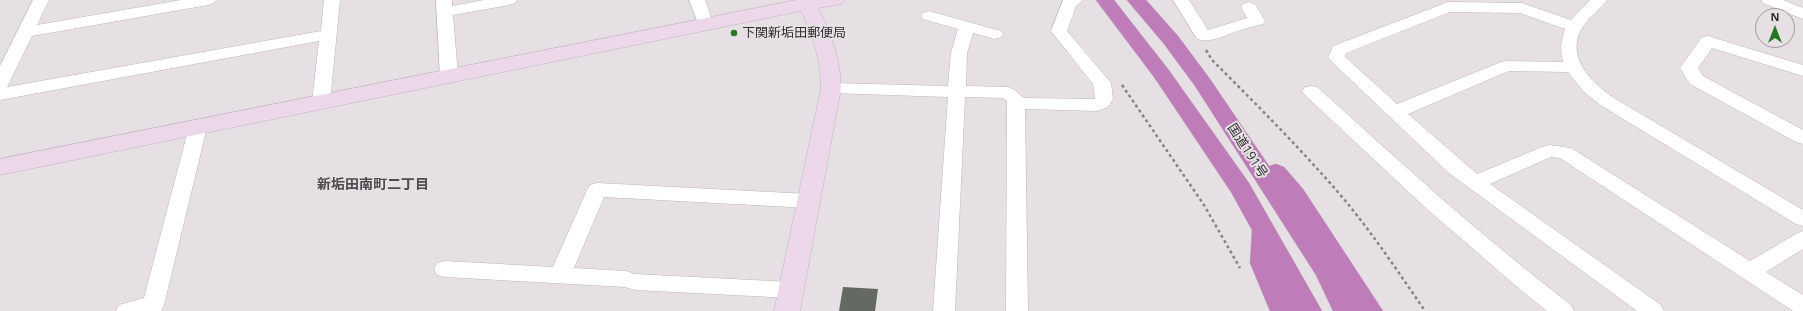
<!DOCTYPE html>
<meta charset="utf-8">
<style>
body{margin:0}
#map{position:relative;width:1803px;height:311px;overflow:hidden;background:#e6e0e5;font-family:"Open Sans",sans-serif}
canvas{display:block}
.north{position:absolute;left:1755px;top:8px;width:40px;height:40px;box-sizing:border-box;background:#e6e0e5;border:1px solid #9e999d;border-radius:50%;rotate:0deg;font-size:11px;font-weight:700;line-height:16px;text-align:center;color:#322f31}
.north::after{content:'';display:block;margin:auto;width:14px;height:18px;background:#257924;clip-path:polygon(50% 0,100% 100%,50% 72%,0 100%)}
</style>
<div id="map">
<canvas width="1803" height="311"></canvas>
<div class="north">N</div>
</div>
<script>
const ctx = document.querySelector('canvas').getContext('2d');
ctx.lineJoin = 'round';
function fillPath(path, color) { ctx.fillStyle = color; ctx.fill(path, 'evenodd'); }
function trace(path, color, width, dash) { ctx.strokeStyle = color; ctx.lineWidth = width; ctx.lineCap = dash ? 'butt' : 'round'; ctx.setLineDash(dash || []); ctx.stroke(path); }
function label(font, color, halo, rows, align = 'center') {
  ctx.font = font + ' "Open Sans","Noto Sans JP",sans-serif'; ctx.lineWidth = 4; ctx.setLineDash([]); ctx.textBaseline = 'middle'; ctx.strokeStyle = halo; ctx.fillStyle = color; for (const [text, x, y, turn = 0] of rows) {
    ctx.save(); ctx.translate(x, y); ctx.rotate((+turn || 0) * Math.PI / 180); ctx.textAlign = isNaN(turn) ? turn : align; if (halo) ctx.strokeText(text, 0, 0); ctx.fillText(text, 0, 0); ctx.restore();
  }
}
const building = new Path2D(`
 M843 287 878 289 875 311H839Z`);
const path = new Path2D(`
 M1206 50 1212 60C1257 105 1302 150 1343 198 1373 234 1399 273 1425 311
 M1122 85 1204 205 1240 268`);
const street = new Path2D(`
 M33 0H49L37 25 181 0H216L214 3 208 5 32 36 7 87 321 31 324 0H340L330 102 327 106 321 108 315 106 312 102 319 41 0 100V66Z
 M436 0H452V6L484 0H517L515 3 509 5 453 15 458 76 455 80 449 81 443 80 440 76Z
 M689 0H705L714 25 712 28 706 30 700 28Z
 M1063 0H1083L1076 6 1067 31 1111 83 1113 99 1108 107 1097 111 1025 109 1028 311H1006L1007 101 1003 98 965 97 955 311H933L948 97 831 93 825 92 822 88 825 84 831 83 948 86 951 53 958 29 923 19 921 16 923 13 929 11 1001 31 1003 34 1001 37 995 39 973 33 967 53 966 86 1007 87 1013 89 1024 98 1095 99 1093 84 1051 31Z
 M1173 0H1189L1208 30 1247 18 1241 7 1243 4 1249 2 1255 4 1265 21 1263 24C1256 26 1250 27 1244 29 1228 33 1214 44 1197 39Z
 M1590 0H1607C1600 9 1591 16 1584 25 1563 55 1591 82 1614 98L1803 210V226L1796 224 1602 106 1584 92 1568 72 1509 71 1408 114 1477 174 1542 147 1549 145 1571 148 1750 261 1796 234 1803 231V249L1766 272 1803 295V311H1793L1560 158 1551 157 1490 184 1661 305 1664 311H1637L1449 173 1328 58 1333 46 1448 2 1522 3 1571 20ZM1450 12 1520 13 1565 29C1561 41 1560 50 1563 62L1507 61 1501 62 1397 104 1345 57 1346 53Z
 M1761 0H1783L1803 8V19L1763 3Z
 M1708 36 1803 65V76L1712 48 1698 68 1703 76 1803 130V144L1796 142 1690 84 1680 68 1702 37Z
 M1311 86 1317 87C1400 162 1482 237 1571 305L1574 311H1547L1522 291 1427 209 1305 95 1302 91 1305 87Z
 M198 121 205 123 207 127 164 305 161 311H116L119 305 144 298 189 127 191 123Z
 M597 183 809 194 816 196 819 201 816 206 809 208 604 197 574 268 626 271 635 274 791 282 799 284 802 290 799 296 791 298 635 290 625 287 445 277 437 275 434 269 437 263 445 261 553 267 587 190 590 185Z`);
const secondary = new Path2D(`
 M796 0H845L842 4 818 8C832 34 840 59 841 88L800 311H774L821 88C821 60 813 36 801 11L0 175V159Z`);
const highway = new Path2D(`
 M1096 0H1114L1168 69 1249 183 1322 311H1270L1250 263 1252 230 1231 192 1154 77Z
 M1127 0H1146L1178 36 1210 79 1269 166 1276 164 1284 167 1303 189 1383 311H1333L1316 275 1195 86 1164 44Z`);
const markers = [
 [734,33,4,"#257924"]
];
const poiNames = [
 ["下関新垢田郵便局",742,33]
];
const streetNames = [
 ["国道191号",1247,151,57]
];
const neighbourhoodNames = [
 ["新垢田南町二丁目",373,185]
];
fillPath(building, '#656964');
trace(street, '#bbb5ba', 1);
trace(secondary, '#bbb5ba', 1);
trace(highway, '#c2c1c1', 1);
trace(path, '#878386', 2.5, [3, 3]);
fillPath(street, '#fff');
fillPath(secondary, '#ecd8ea');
fillPath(highway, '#be7db8');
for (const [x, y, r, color] of markers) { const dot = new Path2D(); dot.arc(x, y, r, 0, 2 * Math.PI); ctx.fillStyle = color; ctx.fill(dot); trace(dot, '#e6e0e5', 1.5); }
label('13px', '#322f31', '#e6e0e5', poiNames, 'left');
label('13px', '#322f31', '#e6e0e5', streetNames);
label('bold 14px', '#504b4f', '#e6e0e5', neighbourhoodNames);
</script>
